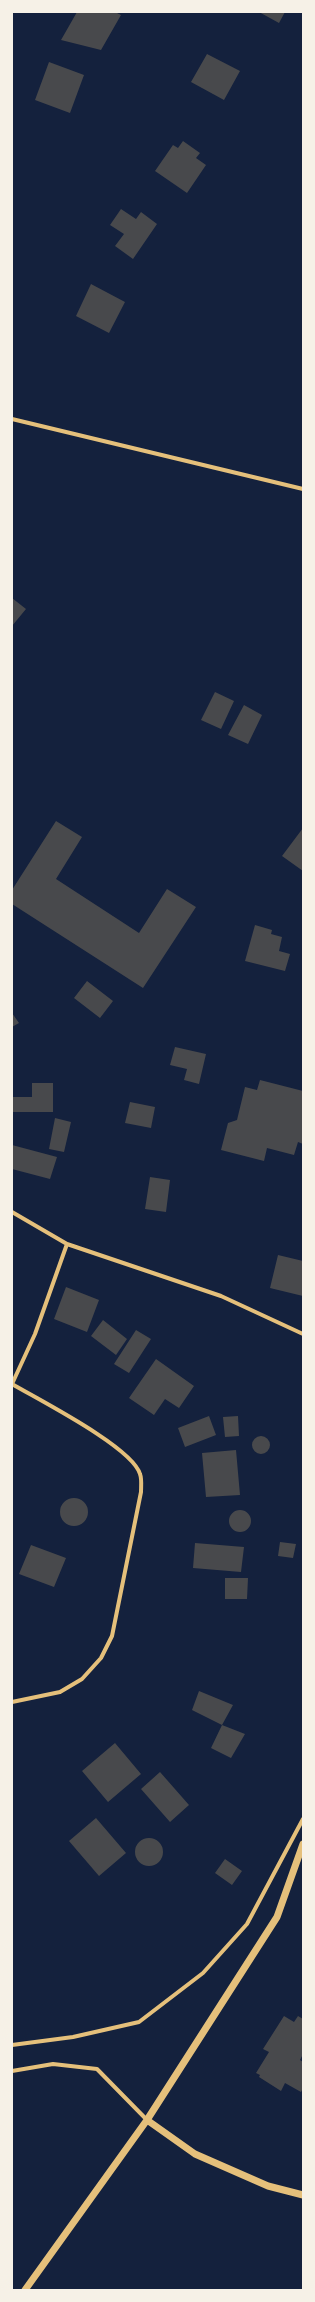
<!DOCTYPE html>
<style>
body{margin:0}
#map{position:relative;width:315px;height:2302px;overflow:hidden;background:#14213d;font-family:"DM Sans",sans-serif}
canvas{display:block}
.frame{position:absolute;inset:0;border:13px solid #f6f1e7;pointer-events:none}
</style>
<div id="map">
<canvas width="315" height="2302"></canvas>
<div class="frame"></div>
</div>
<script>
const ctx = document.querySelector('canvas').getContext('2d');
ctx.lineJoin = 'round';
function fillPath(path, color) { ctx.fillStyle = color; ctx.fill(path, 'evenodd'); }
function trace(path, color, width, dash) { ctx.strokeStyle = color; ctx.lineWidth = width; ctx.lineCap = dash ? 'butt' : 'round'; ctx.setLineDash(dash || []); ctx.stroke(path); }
const building = new Path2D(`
 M77 12H115L121 15 101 50 61 40Z
 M259 12H285L279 23Z
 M207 54 240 71 224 100 191 82Z
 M49 62 84 75 70 113 35 100Z
 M183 141 200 153 196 158 206 165 187 193 155 171 173 145 178 148Z
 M121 209 136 219 141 212 157 224 133 259 115 246 124 234 110 225Z
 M91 284 125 302 109 333 76 316Z
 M12 598 26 609 12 626Z
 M215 692 234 701 221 729 201 720Z
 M244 705 262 715 248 744 228 735Z
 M56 821 82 837 56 879 139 933 167 889 196 907 143 988 12 904V890Z
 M303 828V871L282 856Z
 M255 925 272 930 271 934 282 937 279 951 290 954 285 971 245 961Z
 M87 981 113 1001 100 1018 74 998Z
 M12 1013 19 1023 12 1027Z
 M175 1047 206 1054 199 1084 184 1080 187 1069 170 1065Z
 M260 1080 303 1091V1144L298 1142 294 1155 267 1148 264 1161 221 1150 228 1123 237 1120 245 1087 257 1090Z
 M32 1083H53V1112H12V1097H32Z
 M130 1102 155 1107 151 1128 125 1123Z
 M55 1118 71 1122 64 1152 49 1149Z
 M12 1145 57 1157 50 1179 12 1169Z
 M150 1177 170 1180 166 1212 145 1209Z
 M278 1255 303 1261V1296L270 1288Z
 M66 1287 99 1300 87 1332 54 1319Z
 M103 1320 127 1339 116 1355 91 1336Z
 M136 1330 151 1339 129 1373 114 1364Z
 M156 1359 194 1386 179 1408 165 1399 154 1415 129 1398Z
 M209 1416 216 1435 185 1447 178 1428Z
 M238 1416 239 1436 225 1437 223 1417Z
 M252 1445a9 9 0 1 1 18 0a9 9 0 1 1-18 0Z
 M236 1450 240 1495 206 1497 202 1453Z
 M60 1512a14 14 0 1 1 28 0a14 14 0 1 1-28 0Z
 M229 1521a11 11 0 1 1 22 0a11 11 0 1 1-22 0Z
 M280 1542 296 1544 293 1558 278 1556Z
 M195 1543 244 1547 241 1572 193 1568Z
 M31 1545 66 1558 54 1587 19 1574Z
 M225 1578H248L247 1599H225Z
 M199 1691 233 1705 222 1725 192 1710Z
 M222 1725 245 1734 231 1758 211 1748Z
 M115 1743 141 1774 108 1802 82 1771Z
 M160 1772 189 1805 170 1822 141 1789Z
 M96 1818 126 1853 99 1876 69 1841Z
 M135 1852a14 14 0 1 1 28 0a14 14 0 1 1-28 0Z
 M225 1859 242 1871 232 1885 215 1873Z
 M284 2016 294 2022 298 2016 303 2019V2054L300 2060 303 2062V2088L301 2092 285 2083 281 2091 259 2077 260 2075 256 2073 269 2052 263 2049Z`);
const minor = new Path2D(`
 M12 419 303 489
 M12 1212 67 1244 221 1296 303 1334
 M12 1384 35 1334 67 1244
 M12 1702 60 1692 82 1679 101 1658 112 1636 141 1492C141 1487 142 1479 140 1474 132 1447 39 1400 12 1384
 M12 2045 73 2037 139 2022 203 1973 247 1924 303 1819
 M12 2071 53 2064 97 2069 147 2120`);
const tertiary = new Path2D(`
 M147 2120 195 2154 268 2186 303 2195
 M25 2290 147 2120 277 1917 303 1844`);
fillPath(building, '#48494c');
trace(minor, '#e5c07b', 4);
trace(tertiary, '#e5c07b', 7);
</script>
